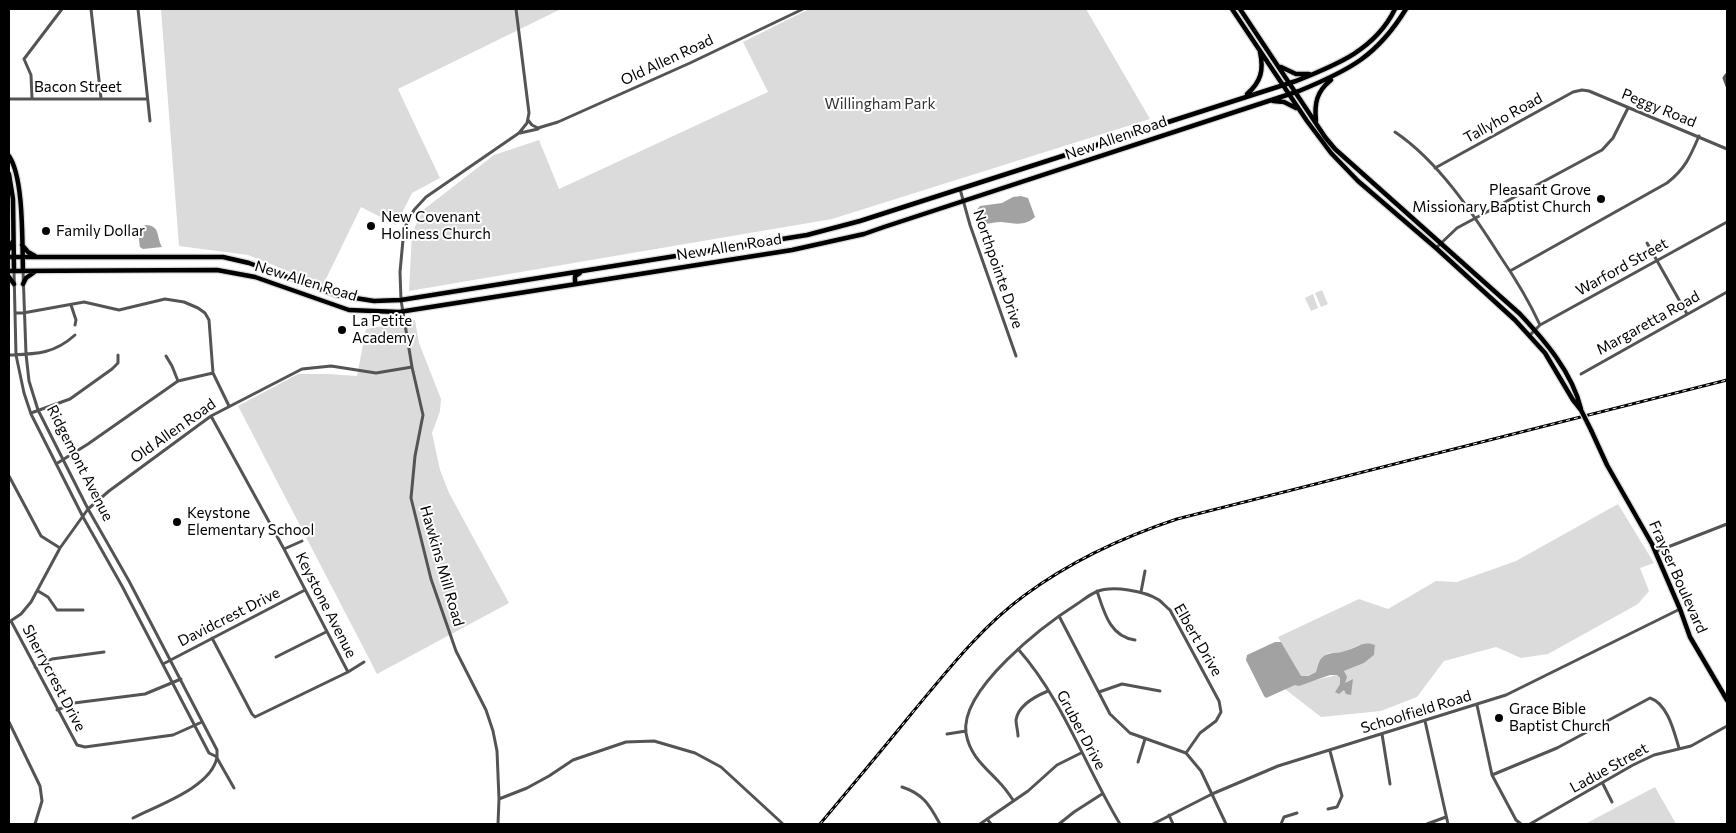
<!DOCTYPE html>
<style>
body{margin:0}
#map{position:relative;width:1736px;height:833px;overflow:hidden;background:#fff;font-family:Commissioner,sans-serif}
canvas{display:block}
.frame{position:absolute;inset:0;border:10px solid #000;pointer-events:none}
</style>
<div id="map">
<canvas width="1736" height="833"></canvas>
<div class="frame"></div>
</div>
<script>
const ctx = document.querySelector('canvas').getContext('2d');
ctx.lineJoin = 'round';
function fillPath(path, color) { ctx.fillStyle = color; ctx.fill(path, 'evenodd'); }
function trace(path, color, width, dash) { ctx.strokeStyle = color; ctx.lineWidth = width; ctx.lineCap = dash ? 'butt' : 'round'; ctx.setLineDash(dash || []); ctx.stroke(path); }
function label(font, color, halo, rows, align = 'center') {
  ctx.font = font + ' Commissioner,sans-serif'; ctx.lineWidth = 4; ctx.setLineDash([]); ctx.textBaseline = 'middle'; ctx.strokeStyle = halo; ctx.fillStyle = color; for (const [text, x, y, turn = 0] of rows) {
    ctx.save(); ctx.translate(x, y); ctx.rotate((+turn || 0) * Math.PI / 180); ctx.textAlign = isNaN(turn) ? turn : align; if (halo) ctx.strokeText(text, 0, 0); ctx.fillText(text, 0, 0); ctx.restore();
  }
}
const green = new Path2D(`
 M161 9H561L398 89 440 178 412 193 396 225 361 207 323 285 248 255 179 246Z
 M809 9H1086L1150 119 832 219 409 291 412 233 423 210 494 155 539 140 559 189 768 92 743 42Z
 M1322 290 1328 304 1321 307 1315 293Z
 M1313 294 1318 308 1311 311 1305 298Z
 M415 320 419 343 441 399 440 411 432 433 440 470 449 493 509 603 377 674 238 406 298 374H328L357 376 366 329Z
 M1618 504 1654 563 1640 568 1649 591 1638 604 1548 654 1521 658 1496 647 1444 661 1417 697 1381 711 1321 717 1285 689 1295 685 1337 675 1340 678V684L1335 692 1352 679 1345 684 1344 671 1364 663 1374 655 1375 645H1359L1344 652 1328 653 1319 661 1316 672 1307 676H1300L1278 637 1359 599 1388 609 1436 581 1457 582 1516 561Z
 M1655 787 1676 824H1585Z`);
const water = new Path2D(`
 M1021 196 1028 198 1035 217C1024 227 1014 223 1001 222 994 222 987 225 980 224L977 218 976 211 980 206 1002 203 1013 197Z
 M146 225C161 226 156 237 162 247L143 249 140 247C139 237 136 229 146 225Z
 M1275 642H1281L1301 676H1308L1316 672C1317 669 1318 663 1320 660 1326 651 1336 654 1345 651 1356 648 1364 640 1375 645L1374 655 1364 663 1344 671 1347 677 1345 683 1353 679 1351 695 1346 694 1344 690 1339 694 1335 692 1340 684V678L1337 675H1330L1299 686 1295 685 1266 698 1264 696 1246 660 1247 655Z`);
const minor = new Path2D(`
 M91 9 101 98
 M138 9 150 121
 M1727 74 1724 78 1727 86
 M32 98 31 75 24 59 62 9
 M9 99H147
 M528 120 532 125 538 128 558 122 690 63 803 9
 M1395 132C1438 161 1472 212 1500 256 1515 278 1529 301 1540 325
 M520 133 538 129
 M1435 168 1573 92 1582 90 1589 91 1727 149
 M960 189 970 225 1016 356
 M1647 243 1687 314
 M1436 248 1457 228 1602 150 1613 138 1628 108
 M14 271 16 355 24 393 31 414 83 517 122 586 209 753 217 757V750L129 581 88 509 38 410 29 381 26 354 23 271
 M1510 271 1667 183C1685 169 1690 157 1699 136
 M71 305 76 320 75 325
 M15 313H23L84 302 119 310 165 299 184 302 198 308 205 313 209 320 213 373 229 406
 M1530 335 1540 325 1727 222
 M9 355C36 354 54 354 75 335
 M166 356 172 366 178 381
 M1581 374 1727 292
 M31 413 70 399 112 369 118 363V355
 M211 416 284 549 348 672
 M56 464 88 444 178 381 213 373
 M9 476 41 536 60 548
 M284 549 302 541
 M1655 552 1727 524
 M38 591 48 597 57 610H83
 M1097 591C1104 612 1110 637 1135 640
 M1141 592 1145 571
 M1059 616 1110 714 1130 733 1186 753 1201 771 1226 824
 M11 621 77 745 85 747 173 735 202 722
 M9 622 21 614 31 602 60 548 88 509 109 491 211 416 302 369 331 366 376 373 412 367
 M212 638 252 714 255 717 348 672 364 662
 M1018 649C1062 698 1086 768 1120 824
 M276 657 326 632
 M163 664 305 590
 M35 667 52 659 104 652
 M1099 692 1122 684 1160 691
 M1477 705 1492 775 1516 820 1521 824
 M57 710 74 703 145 694 181 679
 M1425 721 1448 824
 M9 722 40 786 42 801 35 824
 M947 734 966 731
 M1382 734 1390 784
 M1018 736C1018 731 1016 725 1016 720 1018 705 1036 696 1048 691
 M217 758 234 788
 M1138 762 1145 739
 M1492 775 1557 748 1650 698C1668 704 1674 732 1679 748
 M1603 784 1612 802
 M902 787C924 794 930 806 940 824
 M499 799 527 788 549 776 573 760 626 742 654 741 695 753 721 767 783 824
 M1013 800C1009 794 1005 788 999 782 984 766 970 756 966 733 960 689 1044 625 1077 604 1083 600 1089 595 1096 592 1112 585 1145 591 1159 600 1163 603 1166 607 1170 610L1219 701 1221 712 1216 721 1200 733 1186 753
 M1328 809 1337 807 1342 796 1330 751
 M1169 815 1173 824
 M133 818C158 805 212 787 217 757
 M987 819 991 824
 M498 824 499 799 497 751 493 731 486 710 456 651 431 579 411 498 415 456 423 415 412 367 401 300 400 272 404 229 414 210 426 197 519 133 527 123 529 113 516 9
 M980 824 1028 791 1057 765 1081 753
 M1059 824 1074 812 1102 794
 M1153 824 1212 794 1278 766 1506 695 1680 609
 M1281 824 1284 817 1297 813
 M1427 824 1446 817
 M1530 824 1633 765 1654 755 1691 746 1727 726`);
const major = new Path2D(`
 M1232 9 1307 121 1331 153 1358 181 1436 248 1515 320 1545 353 1573 400 1581 410
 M1240 9 1325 137 1335 149 1520 314C1545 341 1572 372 1581 409
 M1281 67 1296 74H1309
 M1247 94C1261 82 1264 70 1260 52
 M1273 101 1284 102 1296 108
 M1316 121C1314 103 1317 91 1331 80
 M9 156C24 178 22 242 23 271
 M9 174 13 199 14 271
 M22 245 28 252 35 256
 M9 249 13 241
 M9 257H223L249 263 336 295 374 301 401 300 807 235 860 221 1296 81C1336 65 1375 50 1395 9
 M9 271 217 270 255 277 349 310 399 312 792 250 864 234 884 227 1299 91C1350 70 1377 56 1406 9
 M9 277 14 284
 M23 284 26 278 36 271
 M575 284V276L580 273
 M1591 430 1607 465 1652 544 1680 609 1690 637 1727 700`);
const rail = new Path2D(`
 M820 824C851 787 882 750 912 713 947 671 981 627 1025 595 1071 561 1123 537 1177 519L1727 380`);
const majorBridge = new Path2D(`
 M1581 410 1591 430`);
const markers = [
 [1601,199,5,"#000"],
 [371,226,5,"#000"],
 [46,231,5,"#000"],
 [342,330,5,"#000"],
 [177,522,5,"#000"],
 [1499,718,5,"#000"]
];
const streetNames = [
 ["Old Allen Road",667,60,-25],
 ["Bacon Street",78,87],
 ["Peggy Road",1659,108,22],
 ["Tallyho Road",1503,118,-29],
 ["New Allen Road",1116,138,-19],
 ["New Allen Road",729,247,-9],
 ["Warford Street",1622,267,-29],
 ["Northpointe Drive",998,269,71],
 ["New Allen Road",306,281,17],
 ["Margaretta Road",1648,323,-29],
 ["Old Allen Road",173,431,-35],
 ["Ridgemont Avenue",80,463,63],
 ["Hawkins Mill Road",442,566,74],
 ["Frayser Boulevard",1678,577,66],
 ["Keystone Avenue",326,605,63],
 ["Davidcrest Drive",229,617,-27],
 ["Elbert Drive",1198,640,60],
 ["Sherrycrest Drive",54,678,62],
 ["Schoolfield Road",1416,712,-17],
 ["Gruber Drive",1081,730,62],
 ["Ladue Street",1609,768,-29]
];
const parkNames = [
 ["Willingham Park",880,104]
];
const poiNames = [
 ["Pleasant Grove",1591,190,"right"],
 ["Missionary Baptist Church",1591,207,"right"],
 ["New Covenant",381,217],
 ["Holiness Church",381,234],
 ["Family Dollar",56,231],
 ["La Petite",352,321],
 ["Academy",352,338],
 ["Keystone",187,513],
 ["Elementary School",187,530],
 ["Grace Bible",1509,709],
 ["Baptist Church",1509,726]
];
fillPath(green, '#dbdbdb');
fillPath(water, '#a2a2a2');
trace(major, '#dbdbdb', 7);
trace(minor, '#545454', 3);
trace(major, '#000', 4.5);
trace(rail, '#000', 3);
trace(rail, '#fff', 1, [4]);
trace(majorBridge, '#dbdbdb', 7, []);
trace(majorBridge, '#000', 4.5);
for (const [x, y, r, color] of markers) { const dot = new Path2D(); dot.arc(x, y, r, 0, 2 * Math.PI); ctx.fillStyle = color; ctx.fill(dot); trace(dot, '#fff', 2); }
label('15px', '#000', '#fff', streetNames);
label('15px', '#323232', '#fff', parkNames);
label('15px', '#000', '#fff', poiNames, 'left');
</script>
